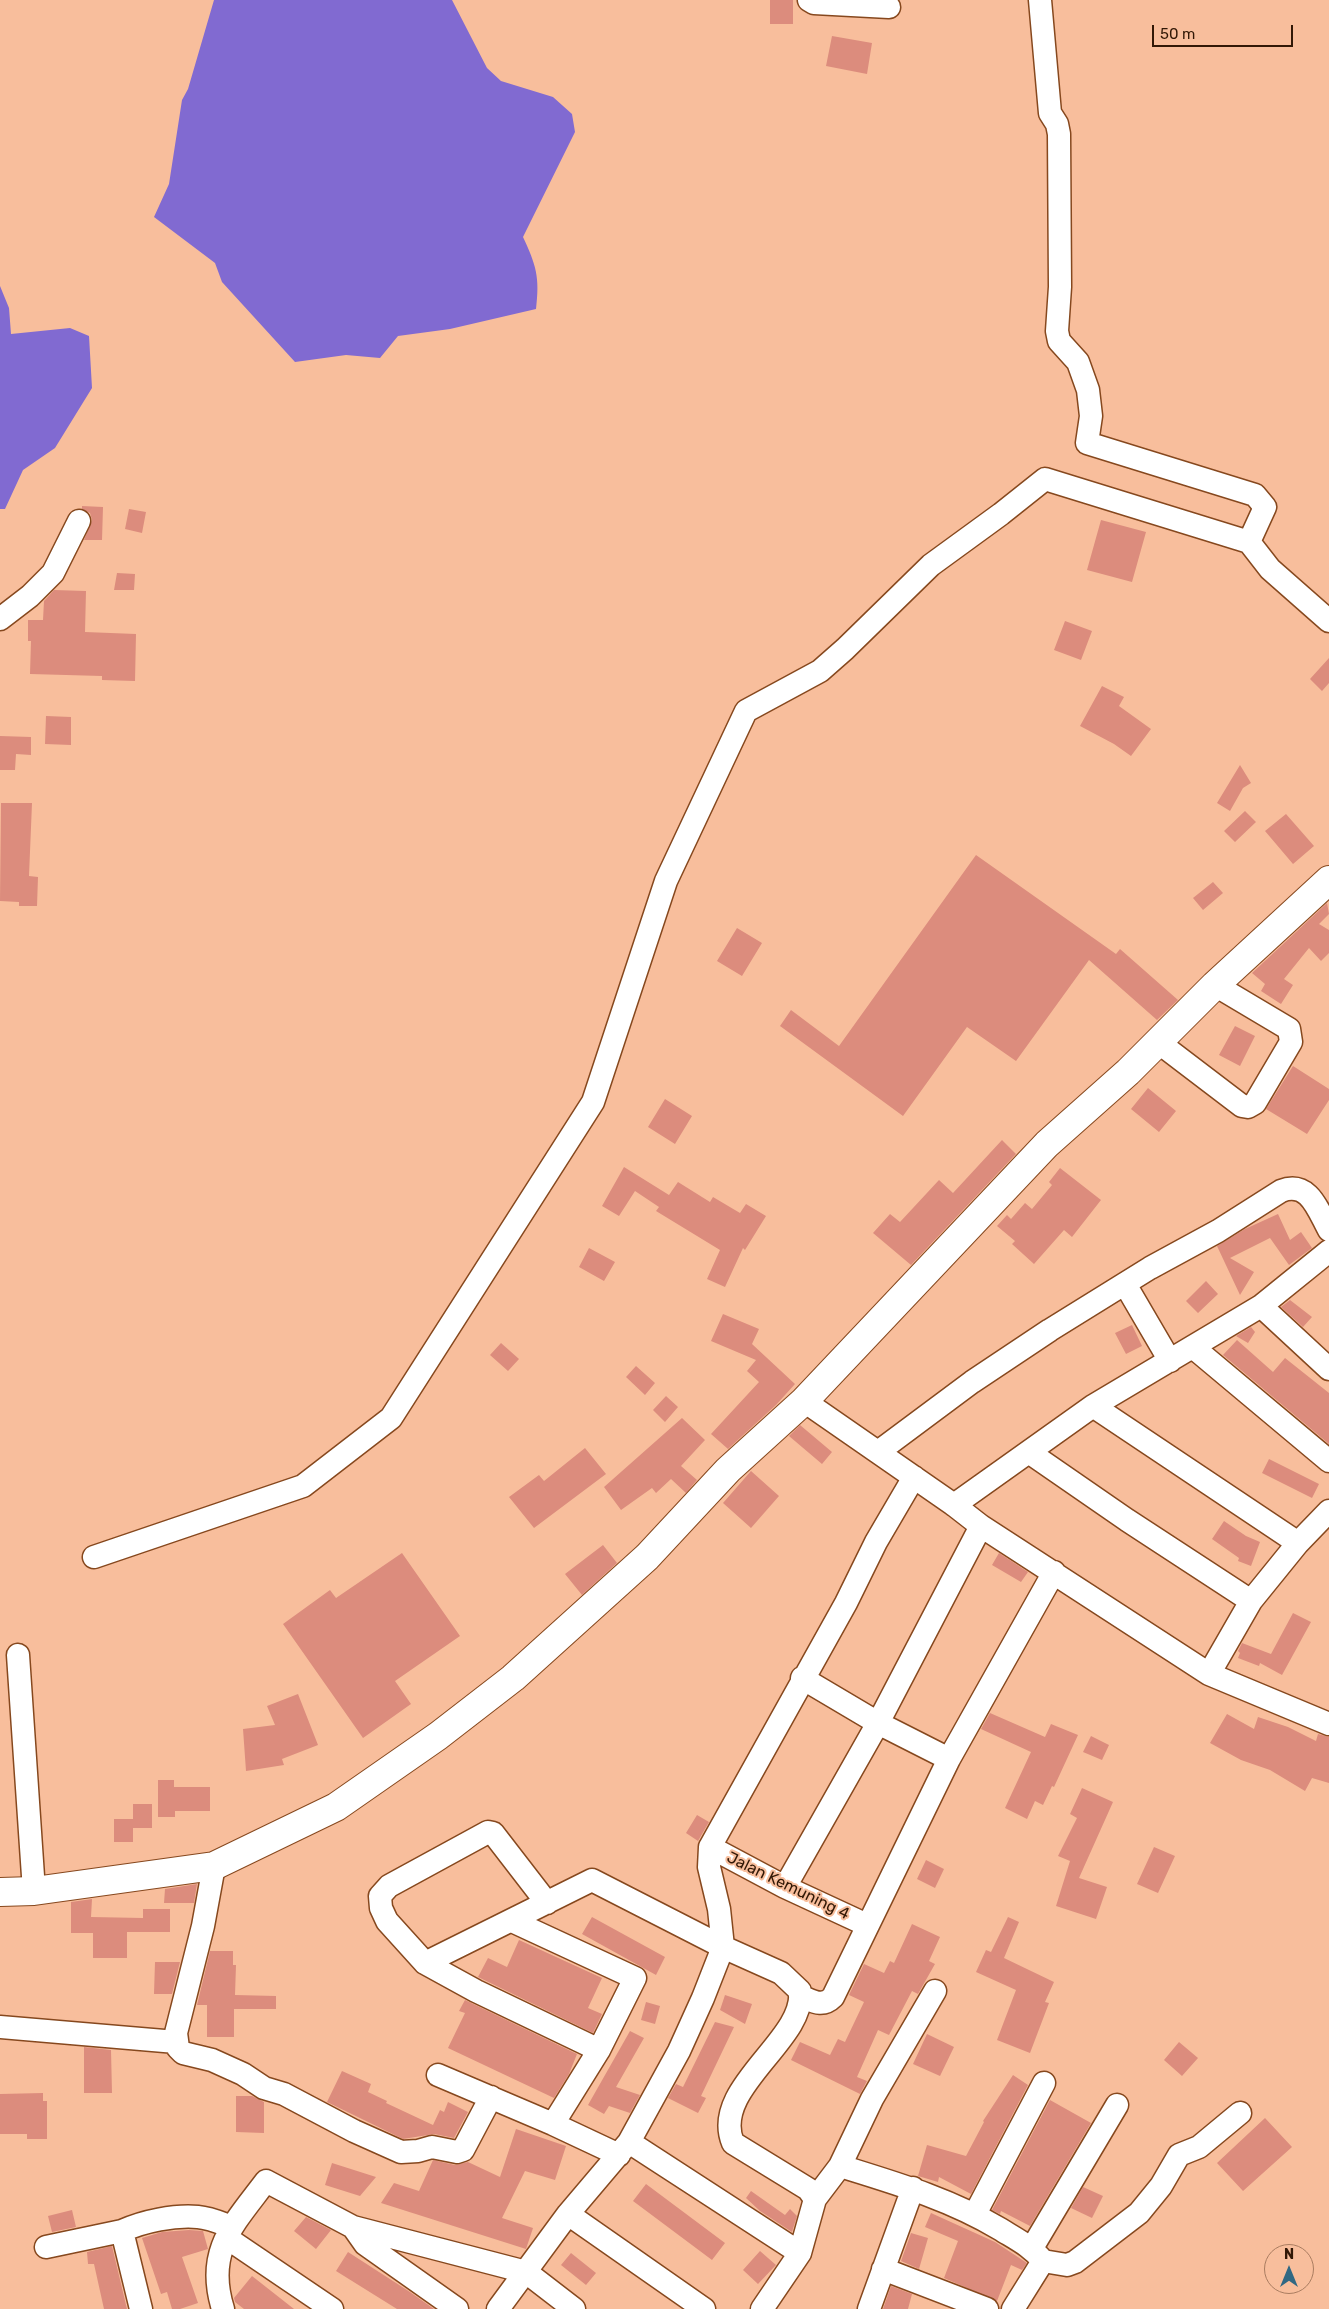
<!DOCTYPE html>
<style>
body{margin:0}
#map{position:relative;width:1329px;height:2309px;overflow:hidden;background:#f8be9c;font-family:Rubik,sans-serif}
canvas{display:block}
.north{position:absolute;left:1264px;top:2244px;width:50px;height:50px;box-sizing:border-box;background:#f8be9c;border:1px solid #a97c60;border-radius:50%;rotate:0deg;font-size:14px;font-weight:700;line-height:20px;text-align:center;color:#321806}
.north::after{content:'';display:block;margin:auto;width:18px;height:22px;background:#316883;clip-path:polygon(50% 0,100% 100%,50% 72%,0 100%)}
.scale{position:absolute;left:1152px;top:25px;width:141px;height:22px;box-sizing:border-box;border:2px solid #321806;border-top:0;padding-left:6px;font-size:15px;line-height:18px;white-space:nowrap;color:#321806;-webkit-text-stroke:4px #f8be9c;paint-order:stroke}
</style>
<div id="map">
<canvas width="1329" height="2309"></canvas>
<div class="north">N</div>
<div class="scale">50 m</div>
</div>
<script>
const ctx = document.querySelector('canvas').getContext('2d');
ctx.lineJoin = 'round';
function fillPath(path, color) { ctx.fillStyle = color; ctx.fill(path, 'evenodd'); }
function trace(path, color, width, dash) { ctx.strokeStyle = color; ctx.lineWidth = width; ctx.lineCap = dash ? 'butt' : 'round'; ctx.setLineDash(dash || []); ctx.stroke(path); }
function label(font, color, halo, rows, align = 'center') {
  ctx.font = font + ' Rubik,sans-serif'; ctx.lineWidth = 4; ctx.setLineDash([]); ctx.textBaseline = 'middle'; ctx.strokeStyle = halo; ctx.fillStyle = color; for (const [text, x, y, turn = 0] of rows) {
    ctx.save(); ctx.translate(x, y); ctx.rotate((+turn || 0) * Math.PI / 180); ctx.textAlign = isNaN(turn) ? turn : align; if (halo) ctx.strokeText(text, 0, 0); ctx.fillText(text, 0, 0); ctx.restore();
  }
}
const water = new Path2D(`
 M214 0H452L487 68 501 81 553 97 572 114 575 132 523 237C536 265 540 277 536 309L450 329 398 336 380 358 346 355 295 362 222 282 215 263 154 217 169 184 182 100 188 89Z
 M0 286 9 308 11 334 70 328 89 336 92 388 55 448 23 470 5 509H0Z`);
const building = new Path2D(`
 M770 0H793V24H770Z
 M832 36 872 43 867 74 826 66Z
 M82 506 103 507 102 540H84L92 520 90 513 82 509Z
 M129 509 146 512 142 533 125 529Z
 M1101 520 1146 532 1132 582 1087 570Z
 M117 573 135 574 134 590H114Z
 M54 590 86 591 85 632 136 634 135 681 102 680V676L30 674 31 641H28V620H43L44 601Z
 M1065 621 1092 631 1081 660 1054 650Z
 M1329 658V683L1322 691 1310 679Z
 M1102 686 1124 697 1119 706 1151 729 1131 756 1114 744 1080 726Z
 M46 716 71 717V745L45 744Z
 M0 736 31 737V755L16 754 15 770H0Z
 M1240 765 1251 783 1243 788 1230 811 1217 803Z
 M1 803H32L29 876 38 877 37 906H19V902L0 901Z
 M1245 811 1256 822 1235 842 1224 831Z
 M1286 814 1314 846 1293 864 1265 831Z
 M976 855 1116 954 1120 949 1178 1000 1157 1020 1089 960 1016 1061 967 1027 903 1116 780 1026 791 1010 839 1046Z
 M1213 882 1223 893 1203 910 1193 898Z
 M1327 903 1329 914 1319 924 1329 930V953L1321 961 1309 948 1284 979 1293 985 1281 1004 1261 991 1265 984 1252 973Z
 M737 928 762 943 742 976 717 961Z
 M1235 1026 1255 1036 1240 1066 1219 1055Z
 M1293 1066 1329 1089V1100L1307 1134 1266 1109Z
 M1148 1088 1176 1111 1159 1132 1131 1109Z
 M665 1099 692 1116 675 1144 648 1127Z
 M1002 1140 1016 1154 911 1265 873 1233 890 1214 900 1222 939 1180 953 1193Z
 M624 1167 669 1195 678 1182 710 1202 713 1197 740 1213 746 1204 766 1216 745 1250 743 1248 725 1287 707 1279 720 1250 656 1211 659 1207 635 1191 619 1216 602 1206Z
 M1060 1168 1101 1200 1072 1237 1064 1230 1034 1264 1012 1244 1015 1241 997 1226 1007 1215 1011 1219 1025 1203 1032 1209 1052 1185 1049 1182Z
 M1278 1214 1290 1240 1301 1232 1312 1248 1289 1265 1270 1238 1230 1258 1254 1272 1240 1295 1217 1246 1245 1229Z
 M589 1248 615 1262 604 1281 579 1267Z
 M1206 1281 1218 1294 1198 1313 1186 1301Z
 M1290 1300 1312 1317 1303 1327 1281 1307Z
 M723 1314 759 1329 752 1344 795 1384 776 1405 728 1449 711 1434 759 1382 747 1371 756 1360 711 1341Z
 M1132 1325 1142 1346 1126 1354 1115 1333Z
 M1251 1327 1255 1332 1248 1343 1236 1336Z
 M1237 1340 1273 1372 1285 1358 1329 1393V1444L1223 1355Z
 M501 1343 519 1359 508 1371 490 1355Z
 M636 1366 655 1383 645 1395 626 1377Z
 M666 1396 678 1407 665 1422 653 1410Z
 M682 1418 705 1440 681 1466 697 1480 686 1493 671 1479 656 1493 652 1488 621 1510 604 1487Z
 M800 1425 832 1452 822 1464 789 1436Z
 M585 1448 606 1474 534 1528 509 1497 539 1475 544 1481Z
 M1269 1459 1319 1484 1312 1498 1262 1473Z
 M751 1471 779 1496 751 1528 723 1503Z
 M1224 1521 1246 1536 1260 1542 1251 1566 1238 1561 1239 1558 1212 1539Z
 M603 1545 617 1563 582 1595 565 1574Z
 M402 1553 460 1636 395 1681 411 1704 363 1738 283 1624 330 1590 336 1598Z
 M999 1553 1028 1572 1021 1582 992 1565Z
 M1293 1613 1311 1622 1282 1675 1260 1663 1259 1666 1238 1658 1240 1653 1238 1651 1242 1643 1271 1654Z
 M298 1694 318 1745 282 1759 284 1765 246 1771 243 1729 275 1725 267 1706Z
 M990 1713 1045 1737 1051 1724 1078 1735 1054 1787 1052 1786 1043 1805 1035 1801 1027 1819 1005 1808 1031 1752 981 1729Z
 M1227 1714 1254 1729 1258 1717 1288 1727 1316 1741 1318 1734 1329 1737V1783L1312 1778 1305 1791 1270 1770 1241 1760 1210 1743Z
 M1091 1736 1109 1745 1102 1760 1083 1752Z
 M158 1780H174V1787H210V1811H175V1817H158Z
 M1082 1788 1113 1802 1079 1878 1107 1887 1096 1919 1056 1906 1070 1861 1058 1856 1077 1818 1070 1814Z
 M133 1804H152V1828H133Z
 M697 1815 709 1822 698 1841 686 1833Z
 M114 1819H133V1842H114Z
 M1154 1847 1175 1856 1158 1893 1137 1884Z
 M926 1860 944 1869 935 1888 917 1879Z
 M197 1884 194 1903H164L165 1889Z
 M92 1899 91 1917 143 1918V1909H170V1932H127V1958H93V1933H71V1902Z
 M592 1917 665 1957 656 1975 582 1934Z
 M1008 1917 1019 1922 1004 1958 1054 1982 1045 2002 1049 2003 1030 2053 997 2040 1016 1990 976 1972 986 1950 991 1952Z
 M912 1924 940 1937 929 1961 935 1964 918 1994 912 1991 889 2035 878 2030 857 2077 867 2081 860 2094 791 2060 800 2042 830 2055 838 2039 845 2042 864 2002 849 1995 864 1964 884 1973 890 1961 894 1963Z
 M519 1940 602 1978 588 2008 602 2014 593 2033 478 1977 488 1958 507 1967Z
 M210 1951H233V1965H236L235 1995 276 1996V2009H234V2037H207V2005H197Z
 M155 1962H180L172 1994H154Z
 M725 1995 752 2004 745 2024 720 2010Z
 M465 2000 577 2054 569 2074 554 2098 448 2048 465 2013 459 2011Z
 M646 2002 660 2006 655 2024 641 2020Z
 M715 2022 734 2027 701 2096 706 2098 698 2113 668 2098 676 2084 683 2087Z
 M630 2031 644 2038 616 2087 640 2095 630 2113 609 2106 604 2114 588 2105Z
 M927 2034 954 2047 940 2076 913 2064Z
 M1179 2042 1198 2058 1182 2076 1164 2060Z
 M84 2047 111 2050 112 2093H84Z
 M342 2071 371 2084 368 2092 387 2101 386 2103 433 2125 440 2110 444 2112 448 2102 468 2112 454 2138 434 2134 403 2139 327 2102Z
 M1013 2075 1028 2085 971 2194 939 2177 938 2182 918 2176 927 2145 966 2156 984 2122 983 2121Z
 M43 2093V2101H47V2139H27V2134H0V2094Z
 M236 2096H252L264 2102V2133L236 2132Z
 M1050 2100 1091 2123 1030 2226 1001 2211 1000 2214 992 2210Z
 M1265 2118 1292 2147 1243 2191 1217 2163Z
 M516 2129 566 2146 555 2180 525 2171 502 2218 533 2228 526 2249 381 2203 394 2183 419 2191 433 2160 455 2165 468 2162 500 2177Z
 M332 2163 376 2177 360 2196 325 2185Z
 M646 2184 725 2243 712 2260 633 2201Z
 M1083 2187 1103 2196 1092 2218 1071 2208Z
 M751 2191 785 2215 790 2209 797 2216 792 2232 760 2211 746 2198Z
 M72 2210 76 2227 52 2232 48 2216Z
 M931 2213 995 2242 1027 2263 1022 2270 1011 2265 997 2301 944 2278 958 2241 925 2227Z
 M306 2217 331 2230 316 2249 294 2231Z
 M189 2230 203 2231 208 2249 182 2257 198 2303 180 2309H172L167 2292 161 2294 142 2238 162 2232Z
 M911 2233 928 2238 919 2269 901 2261Z
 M112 2246 127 2309H104L94 2264H88L87 2252Z
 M760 2251 776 2265 758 2284 743 2270Z
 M348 2252 410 2292 434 2309H397L336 2271Z
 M571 2253 596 2273 586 2285 561 2265Z
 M252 2276 294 2309H244L235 2302 234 2298Z
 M891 2286 912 2294 908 2309H883Z`);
const street = new Path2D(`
 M809 0 814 3 889 7
 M1040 0 1050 113 1057 124 1059 134 1060 287 1057 331 1059 341 1078 362 1088 390 1091 416 1087 443 1255 495 1265 507 1249 542
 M0 619 30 596 53 573 79 521
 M1158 1042 1242 1106 1248 1107 1255 1103 1291 1042 1289 1029 1215 985
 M1125 1284 1170 1361
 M1261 1306 1329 1369
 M1194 1348 1329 1461
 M804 1401 954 1505 981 1526 1209 1674 1329 1724
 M1093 1406 1298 1543
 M878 1452 972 1382 1050 1330 1150 1268 1218 1231 1281 1191C1309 1180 1318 1210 1329 1230
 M1030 1453 1127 1520 1251 1601
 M954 1505 1093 1406 1261 1306 1329 1251
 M94 1557 303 1486 391 1418 593 1102 666 881 746 711 820 671 845 649 931 565 1001 514 1045 479 1249 542 1270 569 1329 621
 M18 1655 34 1891
 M1209 1674 1251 1601 1298 1543 1329 1511
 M802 1678 878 1723 949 1759
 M710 1847 785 1887 867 1925
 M214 1866 203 1926 176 2033 178 2048 183 2053 212 2060 243 2074 264 2088 284 2094 354 2131 401 2152 418 2151 432 2147 457 2152 463 2150 491 2097
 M785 1887 878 1723 981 1526
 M547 1903 493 1833 488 1832 389 1886 380 1896 381 1908 387 1921 425 1963 476 1991 599 2050
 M512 1921 635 1978 599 2050 553 2124
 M425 1963 592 1880 723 1947 781 1973 800 1991C806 2040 710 2088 733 2143L808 2189 815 2199 800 2253 762 2309
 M800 1996C813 2001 822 2008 833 1997L949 1759 1054 1572
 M0 2027 176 2042
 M438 2075 553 2124 619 2155
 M629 2142 800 2253
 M840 2166 872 2099 935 1991
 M815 2199 840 2166C895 2183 950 2199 1000 2229 1016 2239 1031 2246 1043 2261L1067 2265 1075 2262 1139 2213 1161 2186 1179 2155 1199 2147 1240 2113
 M568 2214 704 2309
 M975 2214 1044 2083
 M353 2227 365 2244 457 2309
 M227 2238 332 2309
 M46 2247 122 2231
 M1032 2248 1117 2105
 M883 2269 987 2309
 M141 2309 122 2231C144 2221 174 2215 198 2217 210 2218 221 2223 232 2227
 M223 2309C205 2251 233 2225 266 2181L353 2227 526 2272 574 2309
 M498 2309 568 2214 629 2142 679 2051 703 1998 723 1947 719 1909 709 1867 710 1847 846 1603 876 1542 914 1477
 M869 2309 913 2188
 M1013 2309 1043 2261`);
const secondary = new Path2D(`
 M0 1892 34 1891 214 1866 336 1807 438 1736 513 1678 647 1557 728 1470 804 1401 1047 1144 1128 1072 1215 985 1329 880`);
const streetNames = [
 ["Jalan Kemuning 4",788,1886,26]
];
fillPath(water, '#816ad1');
fillPath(building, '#dc8c7d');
trace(street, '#86481e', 25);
trace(secondary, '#86481e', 30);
trace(street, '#fff', 22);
trace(secondary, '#fff', 28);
label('16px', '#321806', '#f8be9c', streetNames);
</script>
